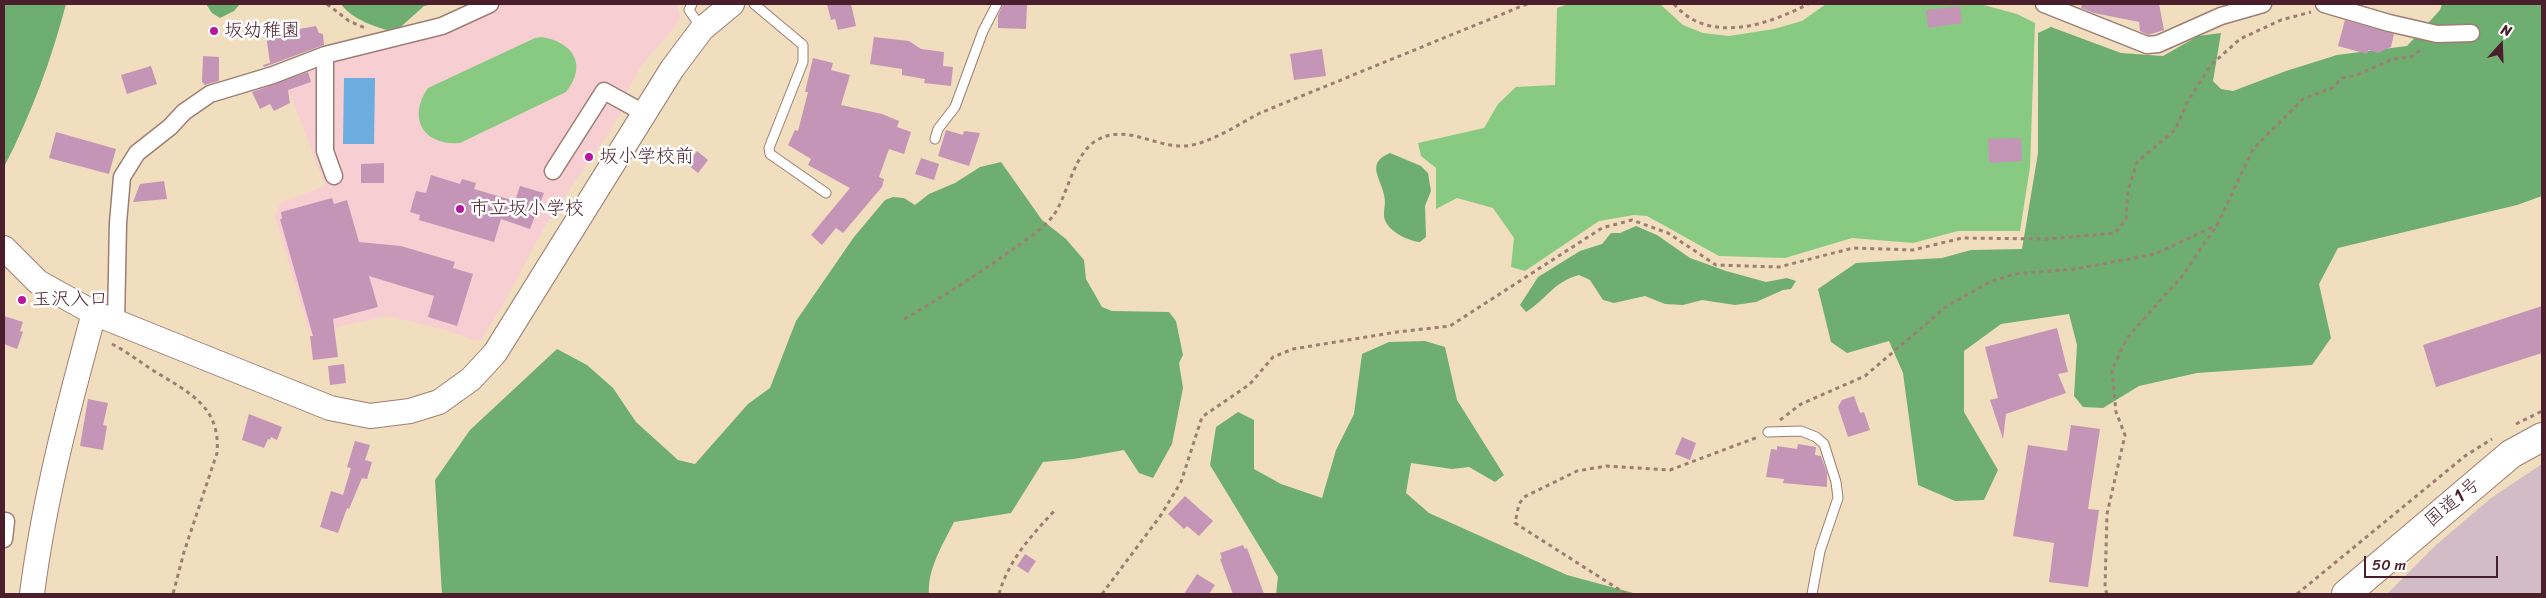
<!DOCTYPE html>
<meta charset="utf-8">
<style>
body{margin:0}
#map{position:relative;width:2546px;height:598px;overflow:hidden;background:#f1debe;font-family:Sriracha,sans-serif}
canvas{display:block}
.frame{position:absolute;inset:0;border:5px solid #4a1f2b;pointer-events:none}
.north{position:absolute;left:2476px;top:20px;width:50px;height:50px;-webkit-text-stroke:4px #fff;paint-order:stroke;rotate:20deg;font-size:14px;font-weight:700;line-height:20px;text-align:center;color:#4a1f2b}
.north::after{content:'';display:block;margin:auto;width:18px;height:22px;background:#4a1f2b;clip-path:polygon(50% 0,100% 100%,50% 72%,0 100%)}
.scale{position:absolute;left:2364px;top:556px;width:134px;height:22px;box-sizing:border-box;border:2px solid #4a1f2b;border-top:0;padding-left:6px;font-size:15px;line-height:18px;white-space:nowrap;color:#4a1f2b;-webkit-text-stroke:4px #fff;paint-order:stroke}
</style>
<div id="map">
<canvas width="2546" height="598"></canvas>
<div class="frame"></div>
<div class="north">N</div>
<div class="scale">50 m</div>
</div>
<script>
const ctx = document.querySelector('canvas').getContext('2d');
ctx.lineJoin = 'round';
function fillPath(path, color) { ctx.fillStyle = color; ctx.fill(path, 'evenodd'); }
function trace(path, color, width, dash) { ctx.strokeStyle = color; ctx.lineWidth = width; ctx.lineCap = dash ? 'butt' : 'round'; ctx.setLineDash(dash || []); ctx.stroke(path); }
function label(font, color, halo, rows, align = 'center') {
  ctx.font = font + ' Sriracha,"Klee One",sans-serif'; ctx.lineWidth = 5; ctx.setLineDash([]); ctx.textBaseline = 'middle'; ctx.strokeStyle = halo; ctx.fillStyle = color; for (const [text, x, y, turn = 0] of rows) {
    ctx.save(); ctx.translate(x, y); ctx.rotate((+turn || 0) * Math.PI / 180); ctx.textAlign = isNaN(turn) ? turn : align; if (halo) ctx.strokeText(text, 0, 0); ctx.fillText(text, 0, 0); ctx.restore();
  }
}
const built = new Path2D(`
 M499 4H677L680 15 678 23 641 66 624 98 621 112 612 128 546 224 504 303 481 340H473L442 329 388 316 310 333 275 217 281 202 325 186 293 101 288 90 277 76Z`);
const industrial = new Path2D(`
 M2542 464V594H2387L2436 545 2491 498Z`);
const green = new Path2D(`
 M1568 4H1660L1683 25 1703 33 1729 36 1774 29 1802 21 1826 4H1980L2017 14 2035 23 2030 167 2020 231H1958L1913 243 1852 238 1785 258 1719 256 1647 216 1634 215 1599 221 1525 271 1511 267 1514 238 1493 208 1457 198 1436 209V168L1421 156 1418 143 1484 128 1498 104 1516 87 1555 85 1557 8Z
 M542 37C573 42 588 65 566 92L460 143C423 146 407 118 428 88L535 38Z`);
const forest = new Path2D(`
 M4 4H66C51 61 31 115 4 167Z
 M206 4H240L234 11 220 18 212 13Z
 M341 4H433L424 6 395 32C377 28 351 19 341 4Z
 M2442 4H2542V196L2517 205 2338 248 2319 284 2331 338 2312 365 2197 373 2139 386 2103 408 2083 407 2074 396 2077 345 2069 314 2001 324 1964 351V412L1998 470 1984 500 1955 501 1918 485 1903 373 1889 341 1847 353 1831 342 1818 289 1856 263 1942 258 1971 250 2022 249 2038 153V33L2051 27 2121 53 2163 56 2198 36 2221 33 2213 81 2221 89 2233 91 2286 71 2337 55 2407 46 2440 10Z
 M1390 153 1421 166 1428 173 1431 191 1425 206 1426 237 1420 242C1407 241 1383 229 1384 214 1384 207 1386 203 1384 195 1381 178 1365 163 1390 153Z
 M1001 162 1042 220 1066 239 1084 260 1086 279 1102 307 1112 311 1169 312 1176 321 1183 355 1179 363 1183 388 1172 444 1153 478 1139 473 1124 450 1074 459 1043 462 1011 513 954 522C943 544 927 570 929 594H442L435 480 470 430 557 349 587 365 613 388 636 422 678 460 695 464 748 404 770 388 796 321 854 237 885 200 893 197 904 198 915 205 929 194 955 183 980 167Z
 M1636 226 1657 235 1690 258 1726 271 1766 282 1787 278 1796 281 1791 289 1783 290 1756 302 1735 305 1702 300 1683 305 1665 304 1645 296 1614 303 1603 300 1590 280 1579 275C1553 282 1547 299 1526 312L1520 305 1538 277 1580 251 1602 244 1611 233H1620Z
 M1425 341 1445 347 1457 400 1504 475 1495 482 1469 467 1452 469 1411 463 1406 493 1429 513 1567 575 1637 594H1276L1278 577 1210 465 1216 427 1238 412 1254 420V469L1281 484 1322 498 1336 450 1354 414 1362 354 1389 342Z`);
const water = new Path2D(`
 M344 78H375L374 144H343Z`);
const building = new Path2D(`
 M827 4H851L856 26 838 30 835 19 831 20Z
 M1003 4H1027L1026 29 998 28V16Z
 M2082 4H2159L2164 30 2148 35 2140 31 2139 22 2094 13 2081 8Z
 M1960 6 1962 23 1928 28 1926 10Z
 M2345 20 2394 34 2391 47 2378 53 2368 50 2367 54 2338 46Z
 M316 26 319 33 323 34 324 45 264 67 263 65 270 63 266 35Z
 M874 37 909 41 921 49 944 52 943 66 953 67 951 86 924 83 925 79 902 75V69L870 64Z
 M1322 49 1326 76 1294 80 1290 54Z
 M203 56 219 57V81L205 85 202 82Z
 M813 58 833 63 831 70 850 75 841 105 882 114 899 121 897 127 911 132 904 154 889 149 879 177 884 179 882 187 843 233 836 228 822 245 811 235 850 188 808 165 811 159 788 145 795 130 798 131 808 92H805Z
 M151 66 157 84 127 94 121 75Z
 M308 72 311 82 288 90 290 103 274 111 270 104 260 109 252 92Z
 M946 130 963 135 964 131 980 133 969 166 938 156Z
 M56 132 116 149 109 174 49 158Z
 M2021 138 2022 161 1989 163 1988 139Z
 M697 151 708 160 698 173 687 164Z
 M921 158 939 164 934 180 915 174Z
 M384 163V183H361V164Z
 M431 175 460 184 462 179 476 183 474 189 515 201 520 186 544 193 530 229 501 219 494 242 419 220 420 215 410 212 416 191 426 193Z
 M164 181 167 199 133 202 140 184Z
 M332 198 334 204 347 200 359 242 401 246 455 262 453 268 473 274 457 326 428 317 434 296 369 276 378 307 333 319 338 357 313 360 310 336H313L280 219H282L281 212Z
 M2542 306V353L2436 387 2423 345Z
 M4 316 23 322 20 331 23 332 17 349 4 344Z
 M2057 328 2068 372 2058 374 2066 393 2006 414 2003 439 1990 400 1998 398 1985 347Z
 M344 364 346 383 330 385 328 366Z
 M1854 396 1860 413 1864 412 1870 430 1848 437 1838 407 1842 400Z
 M88 399 108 403 103 425 107 426 103 450 80 446Z
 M249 414 282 427 277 440 271 437 270 440 268 439 264 448 242 440Z
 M2071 425 2100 429 2088 509 2099 510 2088 587 2049 582 2054 543 2013 536 2028 445 2067 451Z
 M1682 437 1696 443 1690 460 1675 454Z
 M355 441 370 445 365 460 372 462 367 479 362 478 349 509 347 508 338 533 320 527 331 491 343 495 351 468 347 467Z
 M1798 444 1816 447 1815 455 1821 456 1827 473V487L1783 483 1784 479 1766 477 1771 449 1777 450V446L1797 449Z
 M1185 496 1213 521 1199 536 1187 526 1184 529 1168 514Z
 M1243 545 1245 549 1247 548 1264 594H1233L1220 559 1222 558 1220 553Z
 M1025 554 1036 561 1028 573 1017 566Z
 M1197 574 1215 585 1209 594H1184Z`);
const path = new Path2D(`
 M327 4 349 21 365 28
 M1674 4C1709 45 1768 25 1808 4
 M904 319C941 298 975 276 1009 252 1024 241 1042 230 1053 216 1069 194 1073 152 1099 139 1130 123 1161 152 1192 145 1216 140 1239 124 1260 113L1527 4
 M112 344C126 351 140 362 154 371 188 392 221 406 217 453L184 552 173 594
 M1780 420 1801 404 1865 376 1947 306 1990 282 2014 274 2075 269 2155 254 2217 225
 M2516 424 2542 411
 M999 594C1009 559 1032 535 1056 509
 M1102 594 1161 515 1181 482 1202 417 1250 384 1273 357 1293 349 1397 332 1450 326 1602 228 1632 220 1668 233 1716 265 1779 267 1853 248 1913 250 1962 238 2048 239 2115 233 2126 219 2128 190 2137 162 2175 130 2188 101 2211 65 2240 39 2281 20 2311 12
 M1626 594 1515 523 1519 504 1524 497 1577 471 1606 466 1670 470 1758 437
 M2107 594 2105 588 2107 514 2125 435 2116 412 2112 370 2127 338 2183 275 2217 225 2253 149 2303 99 2332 88 2342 78 2357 75 2393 59 2411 57 2423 48
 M2297 594 2465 456 2492 439`);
const lane = new Path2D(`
 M692 4 689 10 702 29
 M754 4 803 45V62L769 148 770 154 826 193
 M935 139 938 129 955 107 983 31 997 4
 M1768 432 1801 431 1816 437 1824 444 1836 482 1838 498 1820 551 1812 594`);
const street = new Path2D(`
 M2044 4 2147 45 2158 44 2221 16 2263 4
 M2324 4 2389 23 2437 34 2471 33
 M325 55V151L334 176
 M553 171 604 91 644 113
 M116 322 118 223 122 177 137 153 170 127 184 112 210 94 273 75 325 55 442 26 490 4
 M4 521H6L4 539`);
const secondary = new Path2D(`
 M4 248 38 282 94 313 330 408 370 416 410 411 439 402 471 379 495 353 672 69 702 29 732 4
 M32 594C44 499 69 405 94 313`);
const highway = new Path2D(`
 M2346 594 2511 454 2542 437`);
const markers = [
 [214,31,5,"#b5179e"],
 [589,157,5,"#b5179e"],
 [460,209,5,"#b5179e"],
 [22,300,5,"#b5179e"]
];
const poiNames = [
 ["坂幼稚園",224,31],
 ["坂小学校前",599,157],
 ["市立坂小学校",470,209],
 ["玉沢入口",32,300]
];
const streetNames = [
 ["国道1号",2453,503,-40]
];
fillPath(built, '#f7cfd3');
fillPath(industrial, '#d2bdc7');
fillPath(green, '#89ca82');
fillPath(forest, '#6eae70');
fillPath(water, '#6cacdf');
fillPath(building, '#c495b7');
trace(lane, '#9e7e74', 11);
trace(street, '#9e7e74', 19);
trace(secondary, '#9e7e74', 26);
trace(highway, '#9e7e74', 30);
trace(path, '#9e7e74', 3, [4, 4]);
trace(lane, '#fff', 9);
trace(street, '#fff', 16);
trace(secondary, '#fff', 24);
trace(highway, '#fff', 28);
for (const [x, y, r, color] of markers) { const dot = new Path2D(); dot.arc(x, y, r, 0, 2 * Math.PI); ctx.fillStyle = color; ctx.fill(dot); trace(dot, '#fff', 2); }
label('19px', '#4a1f2b', '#fff', poiNames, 'left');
label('19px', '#4a1f2b', '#fff', streetNames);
</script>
